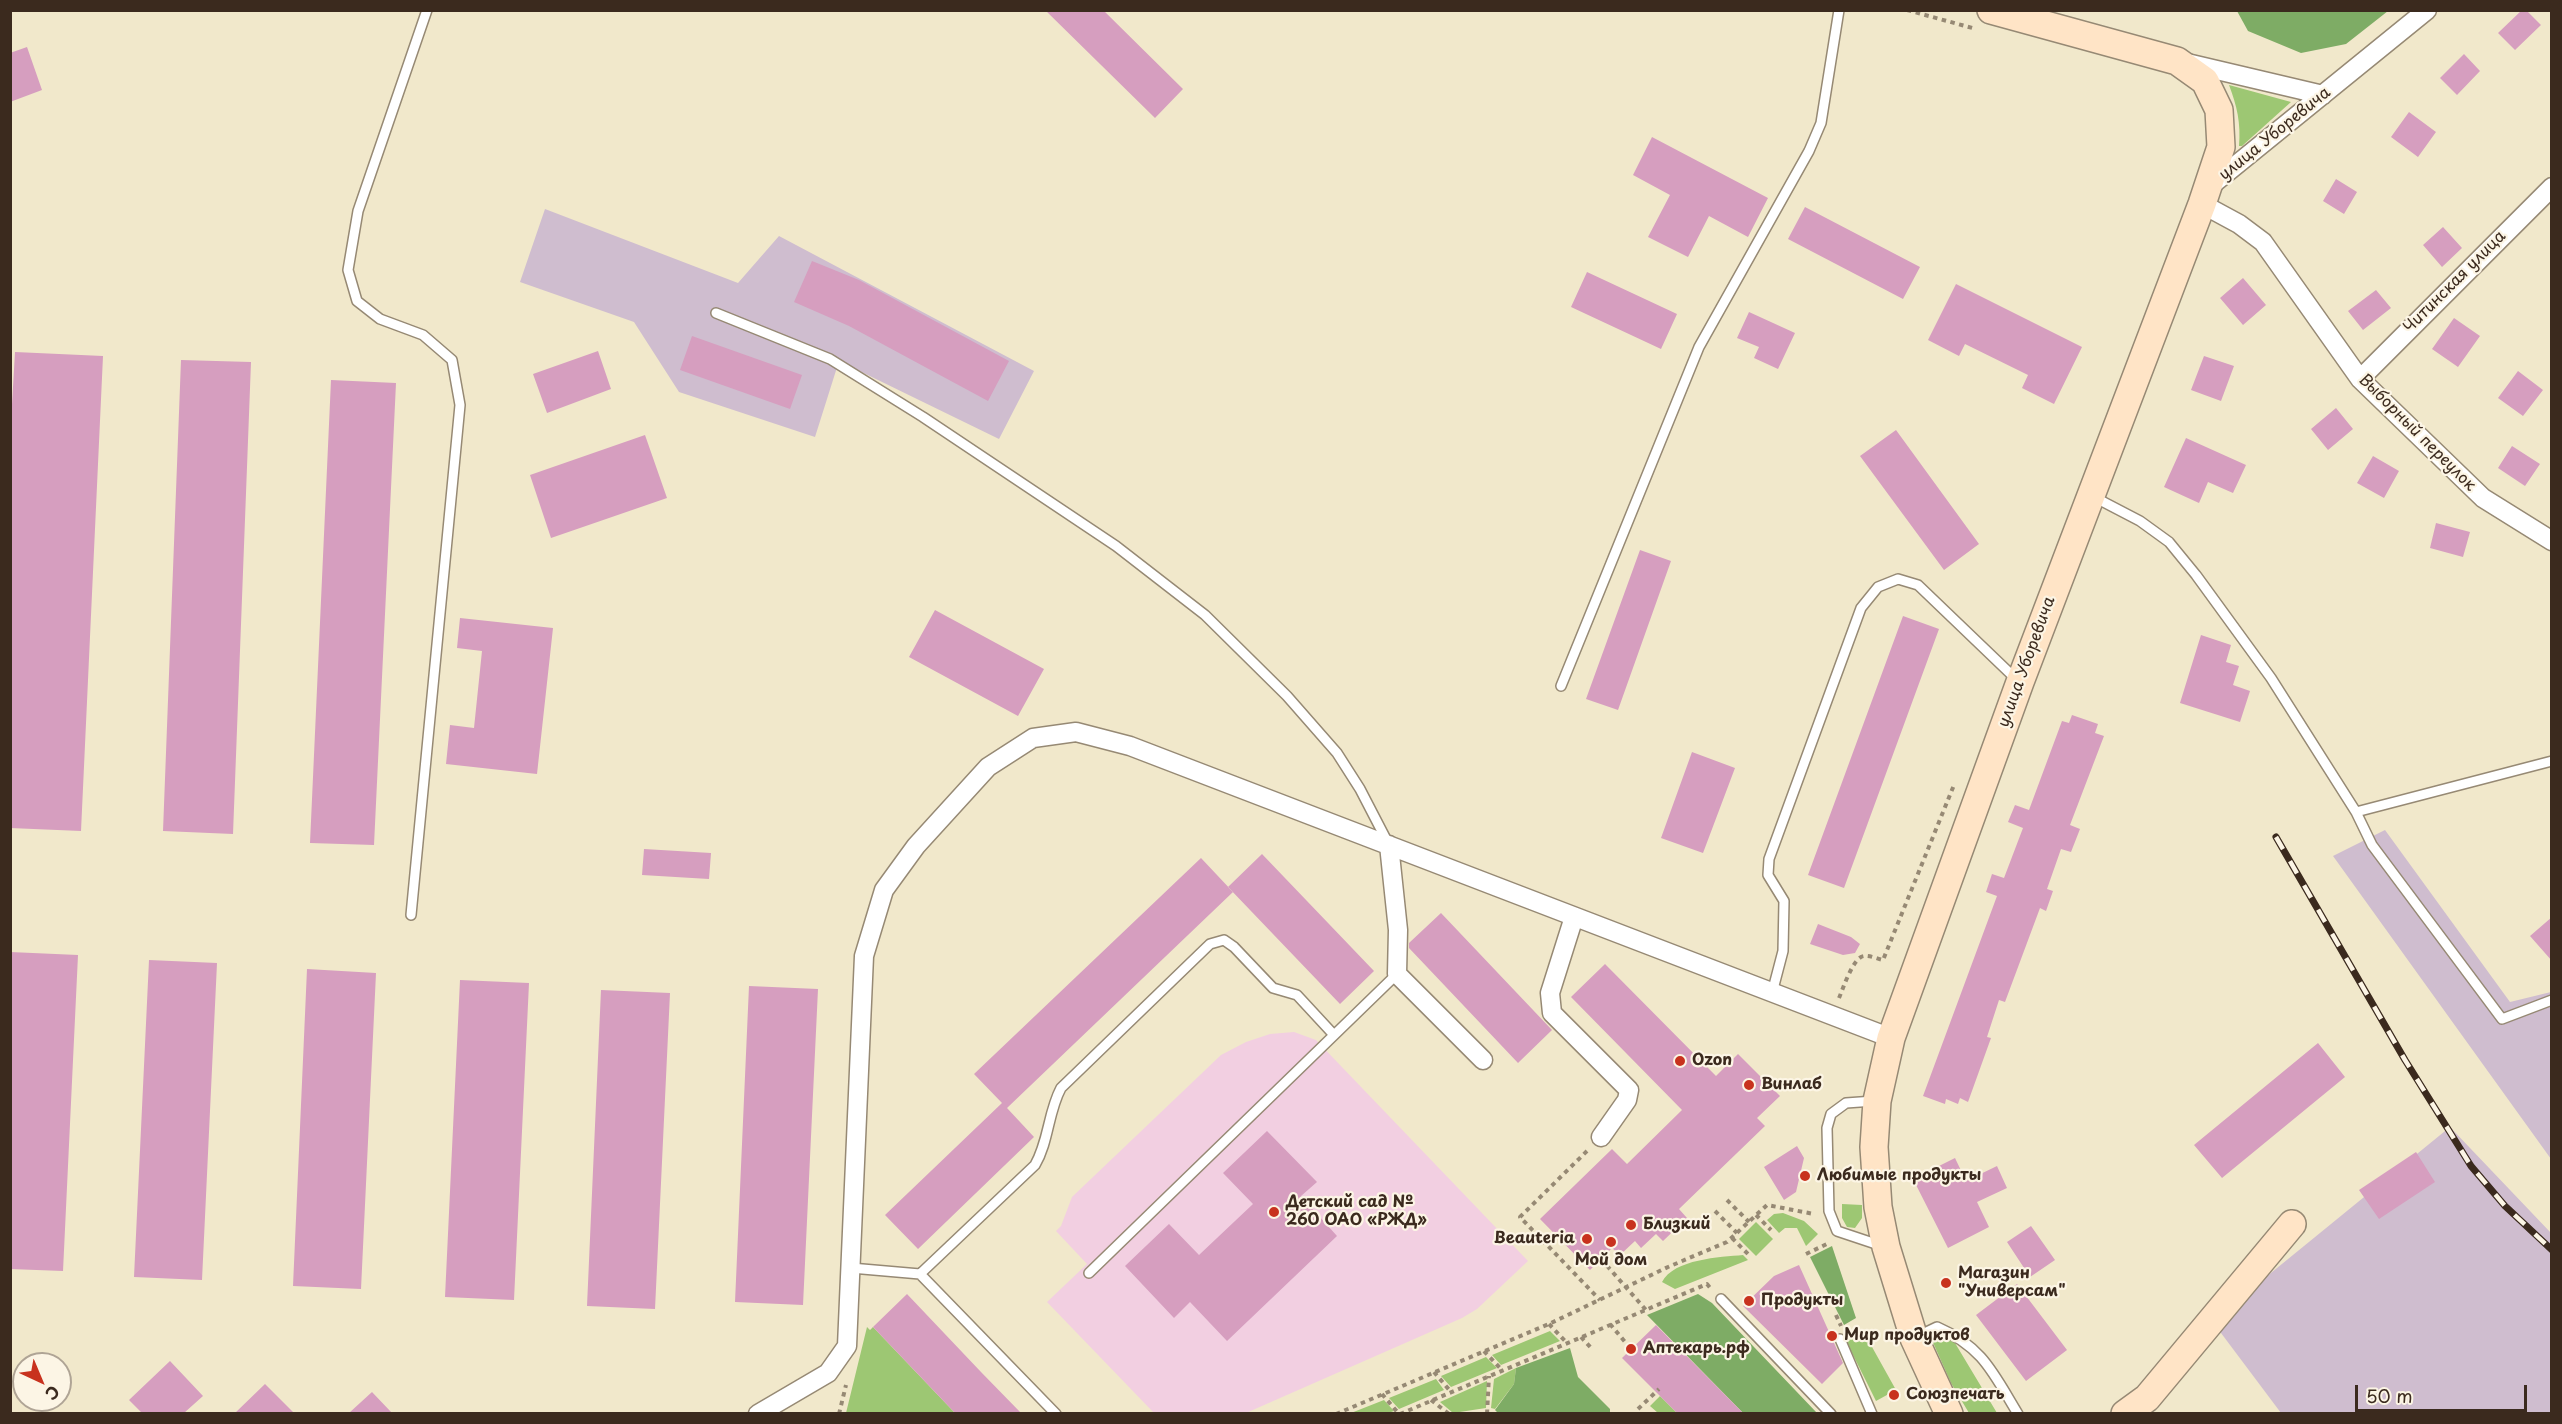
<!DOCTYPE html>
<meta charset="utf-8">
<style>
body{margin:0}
#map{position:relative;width:2562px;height:1424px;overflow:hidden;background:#f1e8cb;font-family:"Playpen Sans",sans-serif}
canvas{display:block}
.frame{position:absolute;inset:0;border:12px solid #3b2a1e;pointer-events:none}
.north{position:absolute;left:12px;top:1352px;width:60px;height:60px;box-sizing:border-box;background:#fcf5e5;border:2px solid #afa495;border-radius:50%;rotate:136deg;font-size:16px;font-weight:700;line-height:24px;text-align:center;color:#3b2a1e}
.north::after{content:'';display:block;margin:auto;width:21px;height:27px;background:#c8321e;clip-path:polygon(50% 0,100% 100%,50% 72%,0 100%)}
.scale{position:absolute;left:2355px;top:1385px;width:172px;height:27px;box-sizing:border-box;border:3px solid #3b2a1e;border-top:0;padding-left:8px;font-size:18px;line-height:21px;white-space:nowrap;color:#3b2a1e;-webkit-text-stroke:4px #fcf5e5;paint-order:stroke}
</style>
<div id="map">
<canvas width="2562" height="1424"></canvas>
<div class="frame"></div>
<div class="north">С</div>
<div class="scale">50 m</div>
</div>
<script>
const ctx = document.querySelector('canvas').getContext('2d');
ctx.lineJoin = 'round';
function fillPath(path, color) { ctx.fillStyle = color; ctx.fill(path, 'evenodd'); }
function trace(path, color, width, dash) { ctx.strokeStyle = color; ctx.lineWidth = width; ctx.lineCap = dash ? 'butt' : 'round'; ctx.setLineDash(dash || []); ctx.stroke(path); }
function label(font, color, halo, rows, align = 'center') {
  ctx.font = font + ' "Playpen Sans",sans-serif'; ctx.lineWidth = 4.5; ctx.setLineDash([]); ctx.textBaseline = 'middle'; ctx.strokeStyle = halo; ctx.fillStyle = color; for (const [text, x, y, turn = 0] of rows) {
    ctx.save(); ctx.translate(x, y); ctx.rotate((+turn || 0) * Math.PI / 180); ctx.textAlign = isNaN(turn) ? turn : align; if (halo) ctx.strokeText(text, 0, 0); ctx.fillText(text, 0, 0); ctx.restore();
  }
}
const built = new Path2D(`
 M1294 1032 1316 1040 1528 1261 1477 1309 1462 1318 1246 1413H1154L1047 1302 1087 1264 1056 1231 1061 1226 1072 1197 1221 1055 1246 1042 1270 1034Z`);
const industrial = new Path2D(`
 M545 209 738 283 779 236 1034 371 999 439 839 361 815 437 679 392 634 322 520 282Z
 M2385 830 2510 1002 2551 992V1159L2333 856Z
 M2450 1127 2551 1233V1413H2281L2212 1321Z`);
const green = new Path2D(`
 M2229 85 2291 102 2242 146H2239C2241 123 2237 106 2229 85Z
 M1842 1204 1862 1205V1218L1855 1228 1847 1227 1842 1218Z
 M1783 1213 1804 1221 1818 1234 1806 1246 1797 1228H1785L1779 1233 1767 1220 1774 1214Z
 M1756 1222 1773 1239 1756 1256 1739 1239Z
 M1743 1255 1748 1260 1675 1289 1662 1282C1674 1259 1720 1257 1743 1255Z
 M867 1327 870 1330 873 1327 955 1413H846Z
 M1862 1329 1896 1390 1876 1401 1844 1337Z
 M1550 1331 1560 1341 1501 1365 1492 1355Z
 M1940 1334 1948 1336 1955 1343 1997 1413H1969L1951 1383 1931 1338Z
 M1486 1357 1497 1368 1451 1387 1441 1376Z
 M1516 1368 1514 1384 1495 1409 1491 1408 1494 1379Z
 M1436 1379 1444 1390 1399 1409 1389 1398Z
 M1487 1381 1486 1408 1453 1413 1440 1402Z
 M1660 1396 1677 1413H1658L1650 1406Z
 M1384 1400 1394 1411 1388 1413H1351Z`);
const forest = new Path2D(`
 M2237 11H2388L2346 44 2301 53 2248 31Z
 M1832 1246 1856 1318 1844 1325 1810 1257Z
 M1698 1294 1712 1303 1817 1413H1743L1647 1315Z
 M1570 1348 1578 1377 1610 1409V1413H1498L1495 1410 1514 1384 1516 1368Z`);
const building = new Path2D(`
 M1045 10H1103L1183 89 1155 118Z
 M2522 10H2526L2541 25 2515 50 2498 33Z
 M27 47 42 90 10 102V53Z
 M2464 54 2480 71 2457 95 2440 78Z
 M2409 112 2436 132 2418 157 2391 137Z
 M1652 137 1768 198 1748 237 1709 216 1688 257 1648 237 1670 195 1633 175Z
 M2336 179 2357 192 2344 214 2323 201Z
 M1805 207 1920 267 1903 299 1788 239Z
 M2443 227 2462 248 2442 267 2423 245Z
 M812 261 859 280 1009 361 988 401 849 326 794 302Z
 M1587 272 1677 314 1661 349 1571 307Z
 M2243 278 2266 305 2243 325 2220 298Z
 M1956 284 2082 347 2054 404 2022 388 2028 375 1965 344 1959 356 1928 340Z
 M2376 290 2391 308 2363 330 2348 311Z
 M1749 312 1795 333 1778 369 1754 358 1759 347 1737 338Z
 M2454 318 2480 336 2458 367 2432 349Z
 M692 336 802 375 790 409 680 370Z
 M598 351 611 389 547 413 533 374Z
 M15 352 103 356 81 831 10 828V439Z
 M2204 356 2234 366 2221 401 2191 390Z
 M181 360 251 362 233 834 163 831Z
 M2518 371 2543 390 2523 416 2498 398Z
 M331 380 396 383 374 845 310 843Z
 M2336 408 2353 429 2328 450 2311 429Z
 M1896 430 1979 544 1944 570 1860 456Z
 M645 435 667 498 551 538 530 475Z
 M2186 438 2246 465 2233 493 2208 482 2199 503 2164 487Z
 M2512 446 2540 464 2525 486 2498 468Z
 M2373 456 2399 471 2384 498 2357 483Z
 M2436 523 2470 532 2463 557 2430 548Z
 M1640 550 1671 561 1618 710 1586 699Z
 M935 610 1044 669 1018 716 909 657Z
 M1903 616 1939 629 1844 888 1808 875Z
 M460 618 553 628 537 774 446 764 450 725 474 728 482 651 457 648Z
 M2201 635 2231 645 2226 662 2239 666 2233 685 2250 691 2240 722 2180 703Z
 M2072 715 2098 724 2095 733 2104 736 2070 825 2080 829 2071 852 2061 849 2047 889 2053 891 2046 911 2040 908 2005 1002 1999 1000 1987 1037 1991 1038 1968 1102 1960 1098 1958 1104 1946 1099 1945 1104 1923 1096 1997 896 1986 892 1992 874 2004 878 2023 828 2008 822 2015 805 2029 810 2062 721 2069 723Z
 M1692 752 1735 768 1703 853 1661 838Z
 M644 849 711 853 709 879 642 875Z
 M1262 854 1374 971 1340 1004 1228 887Z
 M1201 858 1233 892 1007 1108 1034 1137 918 1249 885 1215 1002 1103 974 1074Z
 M1441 913 1552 1030 1518 1063 1409 948V943Z
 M2552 917V961L2530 936Z
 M1818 924 1851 937 1860 944 1855 953 1843 955 1810 944Z
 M10 952 78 955 63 1271 10 1269Z
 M149 960 217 963 202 1280 134 1277Z
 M1605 964 1716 1076 1738 1054 1780 1096 1757 1118 1765 1126 1679 1209 1687 1218 1663 1241 1656 1234 1641 1248 1635 1241 1620 1255 1612 1248 1590 1270 1540 1219 1612 1149 1627 1164 1682 1110 1571 997Z
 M307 969 376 973 361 1289 293 1286Z
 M460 980 529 983 514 1300 445 1297Z
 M749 986 818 989 803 1305 735 1302Z
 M601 990 670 993 655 1309 587 1306Z
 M2318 1043 2345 1077 2222 1178 2194 1145Z
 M1267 1131 1317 1182 1301 1196 1337 1236 1227 1341 1190 1302 1174 1318 1125 1266 1169 1224 1199 1255 1253 1204 1223 1173Z
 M1797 1146 1804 1158 1796 1192 1784 1200 1764 1167Z
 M2416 1152 2435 1182 2379 1219 2359 1190Z
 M1955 1158 1966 1181 1997 1166 2007 1188 1977 1202 1989 1227 1948 1248 1913 1179Z
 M2031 1226 2055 1260 2030 1277 2007 1242Z
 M1799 1265 1843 1363 1822 1384 1743 1306 1774 1276Z
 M2017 1284 2067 1350 2026 1381 1976 1315Z
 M907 1294 981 1372 1021 1413H955L873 1327Z
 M1656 1325 1743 1413H1677L1622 1358Z
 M170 1361 203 1396 184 1413H142L129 1400Z
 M265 1384 294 1413H235Z
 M372 1392 392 1413H349Z`);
const path = new Path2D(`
 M1907 10 1976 29
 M1839 998C1843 989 1853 957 1864 956 1869 955 1878 959 1883 960L1954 785
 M1587 1151 1520 1217 1600 1300
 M1727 1200 1749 1222
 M1715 1211 1737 1233
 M1756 1215 1771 1230
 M1732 1238 1751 1257
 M1806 1254 1829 1243
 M1601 1259 1646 1310
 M1836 1315 1841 1326
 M1549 1324 1567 1343
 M1610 1324 1631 1349
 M1581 1337 1593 1350
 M1484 1351 1502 1370
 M1434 1372 1451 1392
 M1382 1394 1399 1414
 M1431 1400 1449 1414
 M1638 1409 1659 1389
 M839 1414 846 1385
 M1336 1414 1549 1324 1668 1267 1727 1242 1767 1205 1814 1214
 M1400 1414 1707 1284 1712 1290
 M1487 1414 1489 1376`);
const service = new Path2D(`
 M716 313 830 359 923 417 1116 546 1205 615 1287 696 1337 753 1360 789 1388 843
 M2092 496 2140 521 2169 542 2196 575 2271 678 2356 812 2372 845 2502 1019 2552 1000
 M1561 686 1699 347 1809 151 1821 123 1839 10
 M2356 812 2552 761
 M411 915 460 405 452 360 423 335 380 319 357 301 348 270 358 211 427 10
 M1772 993 1783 951 1784 901 1768 875 1769 859 1861 608 1878 587 1898 579 1918 585 2016 679
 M1874 1101 1846 1103 1831 1114 1827 1128 1829 1211 1837 1231 1882 1246
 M851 1268 920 1274 1056 1414
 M1089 1273 1397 974
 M920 1274 1035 1165C1049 1141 1048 1112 1061 1088L1210 944 1224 940 1234 947 1273 988 1297 995 1334 1035
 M1721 1299 1831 1414
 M1916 1337 1937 1327C1983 1347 1993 1373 2018 1414
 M1840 1339 1872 1414`);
const minor = new Path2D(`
 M2187 63 2323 95
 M2209 187 2427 10
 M2202 204 2239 224 2263 242 2360 379 2483 498 2552 541
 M2360 379 2552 187
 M1389 845 1398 930 1397 974 1483 1060
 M1574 917 1550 993 1552 1013 1629 1090 1627 1100 1601 1137
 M758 1414 828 1373 847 1346 864 956 884 890 916 846 988 767 1033 738 1076 732 1130 746 1891 1038`);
const secondary = new Path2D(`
 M1949 1414 1914 1338 1886 1247 1878 1207 1874 1147 1877 1101 1891 1038 2020 682 2202 204 2221 147 2219 110 2205 81 2177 61 1991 10
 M2125 1414 2147 1398 2292 1224`);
const rail = new Path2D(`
 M2276 837 2405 1060 2471 1166 2505 1206 2552 1250`);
const markers = [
 [1680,1061,6,"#c8321e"],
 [1749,1085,6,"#c8321e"],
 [1805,1176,6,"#c8321e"],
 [1274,1212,6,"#c8321e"],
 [1631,1225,6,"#c8321e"],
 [1587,1239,6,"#c8321e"],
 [1611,1242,6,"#c8321e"],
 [1946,1283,6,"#c8321e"],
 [1749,1301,6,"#c8321e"],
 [1832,1336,6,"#c8321e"],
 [1631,1349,6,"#c8321e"],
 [1894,1395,6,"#c8321e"]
];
const streetNames = [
 ["улица Уборевича",2275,134,-39],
 ["Читинская улица",2455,282,-45],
 ["Выборный переулок",2417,433,45],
 ["улица Уборевича",2027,662,-70]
];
const poiNames = [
 ["Ozon",1692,1061],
 ["Винлаб",1761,1085],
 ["Любимые продукты",1817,1176],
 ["Детский сад №",1286,1203],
 ["260 ОАО «РЖД»",1286,1221],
 ["Близкий",1643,1225],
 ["Beauteria",1575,1239,"right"],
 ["Мой дом",1611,1261,"center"],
 ["Магазин",1958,1274],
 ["\"Универсам\"",1958,1292],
 ["Продукты",1761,1301],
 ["Мир продуктов",1844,1336],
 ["Аптекарь.рф",1643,1349],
 ["Союзпечать",1906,1395]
];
fillPath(built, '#f2cfe1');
fillPath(industrial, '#cfbdcf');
fillPath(green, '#9dc773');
fillPath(forest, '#7eac65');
fillPath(building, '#d69ebf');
trace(service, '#968974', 12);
trace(minor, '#968974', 21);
trace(secondary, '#968974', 30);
trace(path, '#968974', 4, [4.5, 4.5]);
trace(service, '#fff', 9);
trace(minor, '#fff', 18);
trace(secondary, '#ffe4c6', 27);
trace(rail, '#3b2a1e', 7);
trace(rail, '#fcf5e5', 4.5, [14]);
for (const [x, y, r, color] of markers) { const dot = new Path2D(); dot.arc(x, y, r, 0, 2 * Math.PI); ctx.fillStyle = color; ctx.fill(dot); trace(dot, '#fcf5e5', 2); }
label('16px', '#3b2a1e', '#fcf5e5', streetNames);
label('bold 16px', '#3b2a1e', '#fcf5e5', poiNames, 'left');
</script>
